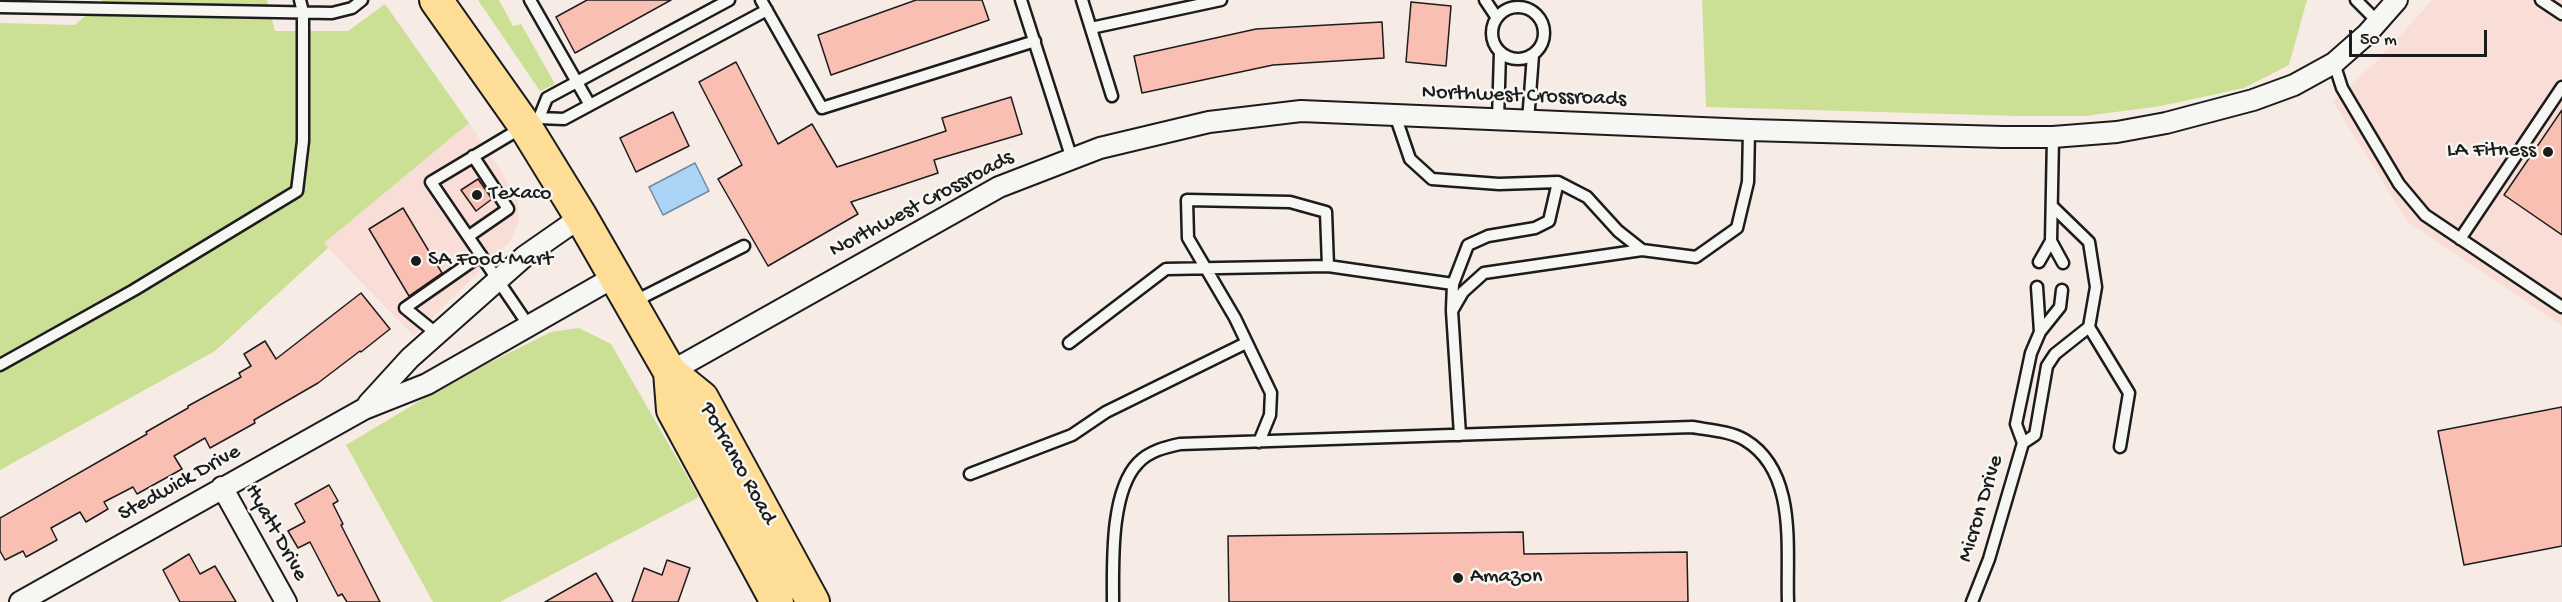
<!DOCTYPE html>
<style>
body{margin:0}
#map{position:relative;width:2562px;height:602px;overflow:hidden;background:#f7ebe5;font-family:"Gochi Hand",sans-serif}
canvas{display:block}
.scale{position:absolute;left:2349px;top:30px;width:138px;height:27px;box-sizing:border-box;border:3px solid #1c1c1c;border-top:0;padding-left:8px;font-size:18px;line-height:21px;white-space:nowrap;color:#1c1c1c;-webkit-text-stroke:4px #f6f6f2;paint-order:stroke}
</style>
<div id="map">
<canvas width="2562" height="602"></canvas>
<div class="scale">50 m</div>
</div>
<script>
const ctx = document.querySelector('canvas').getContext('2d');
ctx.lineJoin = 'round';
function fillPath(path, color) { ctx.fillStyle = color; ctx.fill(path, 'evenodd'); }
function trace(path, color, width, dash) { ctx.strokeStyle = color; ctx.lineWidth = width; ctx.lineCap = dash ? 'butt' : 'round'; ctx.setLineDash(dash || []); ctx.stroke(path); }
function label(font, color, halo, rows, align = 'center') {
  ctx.font = font + ' "Gochi Hand",sans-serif'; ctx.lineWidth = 5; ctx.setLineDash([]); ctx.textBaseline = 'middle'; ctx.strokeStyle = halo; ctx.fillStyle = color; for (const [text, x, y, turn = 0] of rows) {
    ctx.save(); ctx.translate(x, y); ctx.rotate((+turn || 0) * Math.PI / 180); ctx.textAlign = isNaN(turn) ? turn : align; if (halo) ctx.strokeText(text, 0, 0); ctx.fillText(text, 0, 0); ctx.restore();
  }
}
const built = new Path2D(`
 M2432 0H2562V326L2408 222 2333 102 2381 57Z
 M469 123 517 196 519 219 511 240 414 336 323 243Z`);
const green = new Path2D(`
 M103 0H267L275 31H348L385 4 469 123 324 243 328 248 215 351 0 470V23L75 25Z
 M478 0H499L513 26 521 24 555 84 540 91Z
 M1702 0H2307L2289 65 2244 88 2161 106 2085 116H2018L1706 107Z
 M579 328 611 344 699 497 500 602H433L346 445 453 381 551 332Z`);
const water = new Path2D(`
 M695 163 709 191 663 215 649 187Z`);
const building = new Path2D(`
 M587 0H671L575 53 556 17Z
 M916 0H982L989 20 831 75 818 35Z
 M1411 2 1451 6 1446 66 1406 62Z
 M1382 22 1384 58 1273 65 1142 93 1134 56 1256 29Z
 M736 62 778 144 812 124 837 167 946 131 942 118 1011 97 1022 134 934 160 938 173 851 202 858 214 768 266 718 179 742 165 699 82Z
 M2562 110V235L2504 195Z
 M673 112 689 146 636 172 620 138Z
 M478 179 492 199 476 211 461 190Z
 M403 208 442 273 409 296 369 229Z
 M361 293 390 329 361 352 360 351 318 383 254 420 255 423 210 448 205 438 174 456 182 469 137 494 133 487 104 502 108 509 86 522 80 512 51 528 57 540 26 557 23 551 5 560 0 551V518L147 434 146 432 188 408V406L241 377 239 373 251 366 244 354 265 341 276 359Z
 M2562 407V546L2464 565 2438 431Z
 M329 485 338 501 333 504 343 524 341 525 380 602H347L342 594 338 596 310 542 298 548 288 531 305 522 295 504Z
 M1523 532 1524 554 1687 552 1688 602H1229L1228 536Z
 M189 554 200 574 215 566 236 602H180L163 570Z
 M667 560 690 568 678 602H632L644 568 662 575Z
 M596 573 613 602H545Z`);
const lane = new Path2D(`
 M530 0 590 105
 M729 0 547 98 539 118 564 119 767 10
 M761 0 822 108 1035 41
 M1021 0 1072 159
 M1082 0 1112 96
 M1485 0 1497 18
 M2356 0 2378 22
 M2541 0 2562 14
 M1492 33a26 26 0 1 1 52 0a26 26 0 1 1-52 0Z
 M0 7 332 13 352 8 362 0
 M1091 28 1221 0
 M2334 63 2342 88 2399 184 2425 215 2562 307
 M1395 115 1410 159 1432 179 1499 184 1558 182 1587 197 1618 231 1642 250 1696 257 1737 228 1748 182 1749 130
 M1498 120 1500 52
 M1528 121 1533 55
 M523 127 431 182 529 326
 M469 236 508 209 473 156
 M2460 239 2562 87
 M2051 241 2063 263
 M2039 262 2051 241 2053 137
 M634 306 645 296 744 246
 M1452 309 1453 284 1468 245 1488 236 1535 228 1549 221 1558 182
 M2089 327 2129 393 2120 447
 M2040 332 2060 307 2062 290
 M437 334 405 308 481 255
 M1069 343 1166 269 1328 266 1453 284
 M0 365 134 290 297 191 303 141V12L300 0
 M1460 435 1452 311 1463 292 1484 273 1642 250
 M1259 442 1270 415 1271 393 1235 318 1188 238 1187 200 1290 202 1326 212 1328 266
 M2023 443 2035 435 2047 366 2055 354 2089 327 2096 287 2089 242 2053 207
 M970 474 1072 435 1106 412 1246 343
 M1113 602C1113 564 1110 492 1138 463 1149 451 1166 447 1180 444L1692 427C1709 430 1730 431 1745 440 1798 472 1786 549 1788 602
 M1972 602 1989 559 2023 443 2016 424 2031 353 2040 332 2037 287`);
const street = new Path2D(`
 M670 372 999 187 1100 148 1209 122 1301 111 1749 130 2003 137H2053L2117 132 2166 123 2253 100 2294 85 2334 63 2367 34 2397 0
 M368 404 410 358 525 256 581 217
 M222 487 286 602
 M20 602 364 409 427 384 616 276`);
const primary = new Path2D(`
 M436 0 525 126 581 217 670 372 702 398 813 602
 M670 372 673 410 777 602`);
const markers = [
 [2548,152,6,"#1c1c1c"],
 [477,195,6,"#1c1c1c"],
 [416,261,6,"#1c1c1c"],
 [1458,578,6,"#1c1c1c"]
];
const streetNames = [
 ["Northwest Crossroads",1524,97,2],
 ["Northwest Crossroads",922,205,-28],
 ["Potranco Road",737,464,61],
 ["Stedwick Drive",180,484,-29],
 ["Micron Drive",1982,509,-73],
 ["Hyatt Drive",275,533,61]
];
const poiNames = [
 ["LA Fitness",2536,152,"right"],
 ["Texaco",489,195],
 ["SA Food Mart",428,261],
 ["Amazon",1470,578]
];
fillPath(built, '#f8ded6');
fillPath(green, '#cbe095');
fillPath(water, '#abd4f6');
trace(water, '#728a9f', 1.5);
fillPath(building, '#fabfb3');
trace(building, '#1c1c1c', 1.5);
trace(lane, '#1c1c1c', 15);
trace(street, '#1c1c1c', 24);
trace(primary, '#1c1c1c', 36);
trace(lane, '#f6f6f2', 10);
trace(street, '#f6f6f2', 20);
trace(primary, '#fede96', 32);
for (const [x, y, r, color] of markers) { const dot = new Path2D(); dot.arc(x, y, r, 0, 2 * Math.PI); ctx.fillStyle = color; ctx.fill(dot); trace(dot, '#f6f6f2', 2); }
label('22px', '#1c1c1c', '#f6f6f2', streetNames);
label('22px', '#1c1c1c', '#f6f6f2', poiNames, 'left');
</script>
